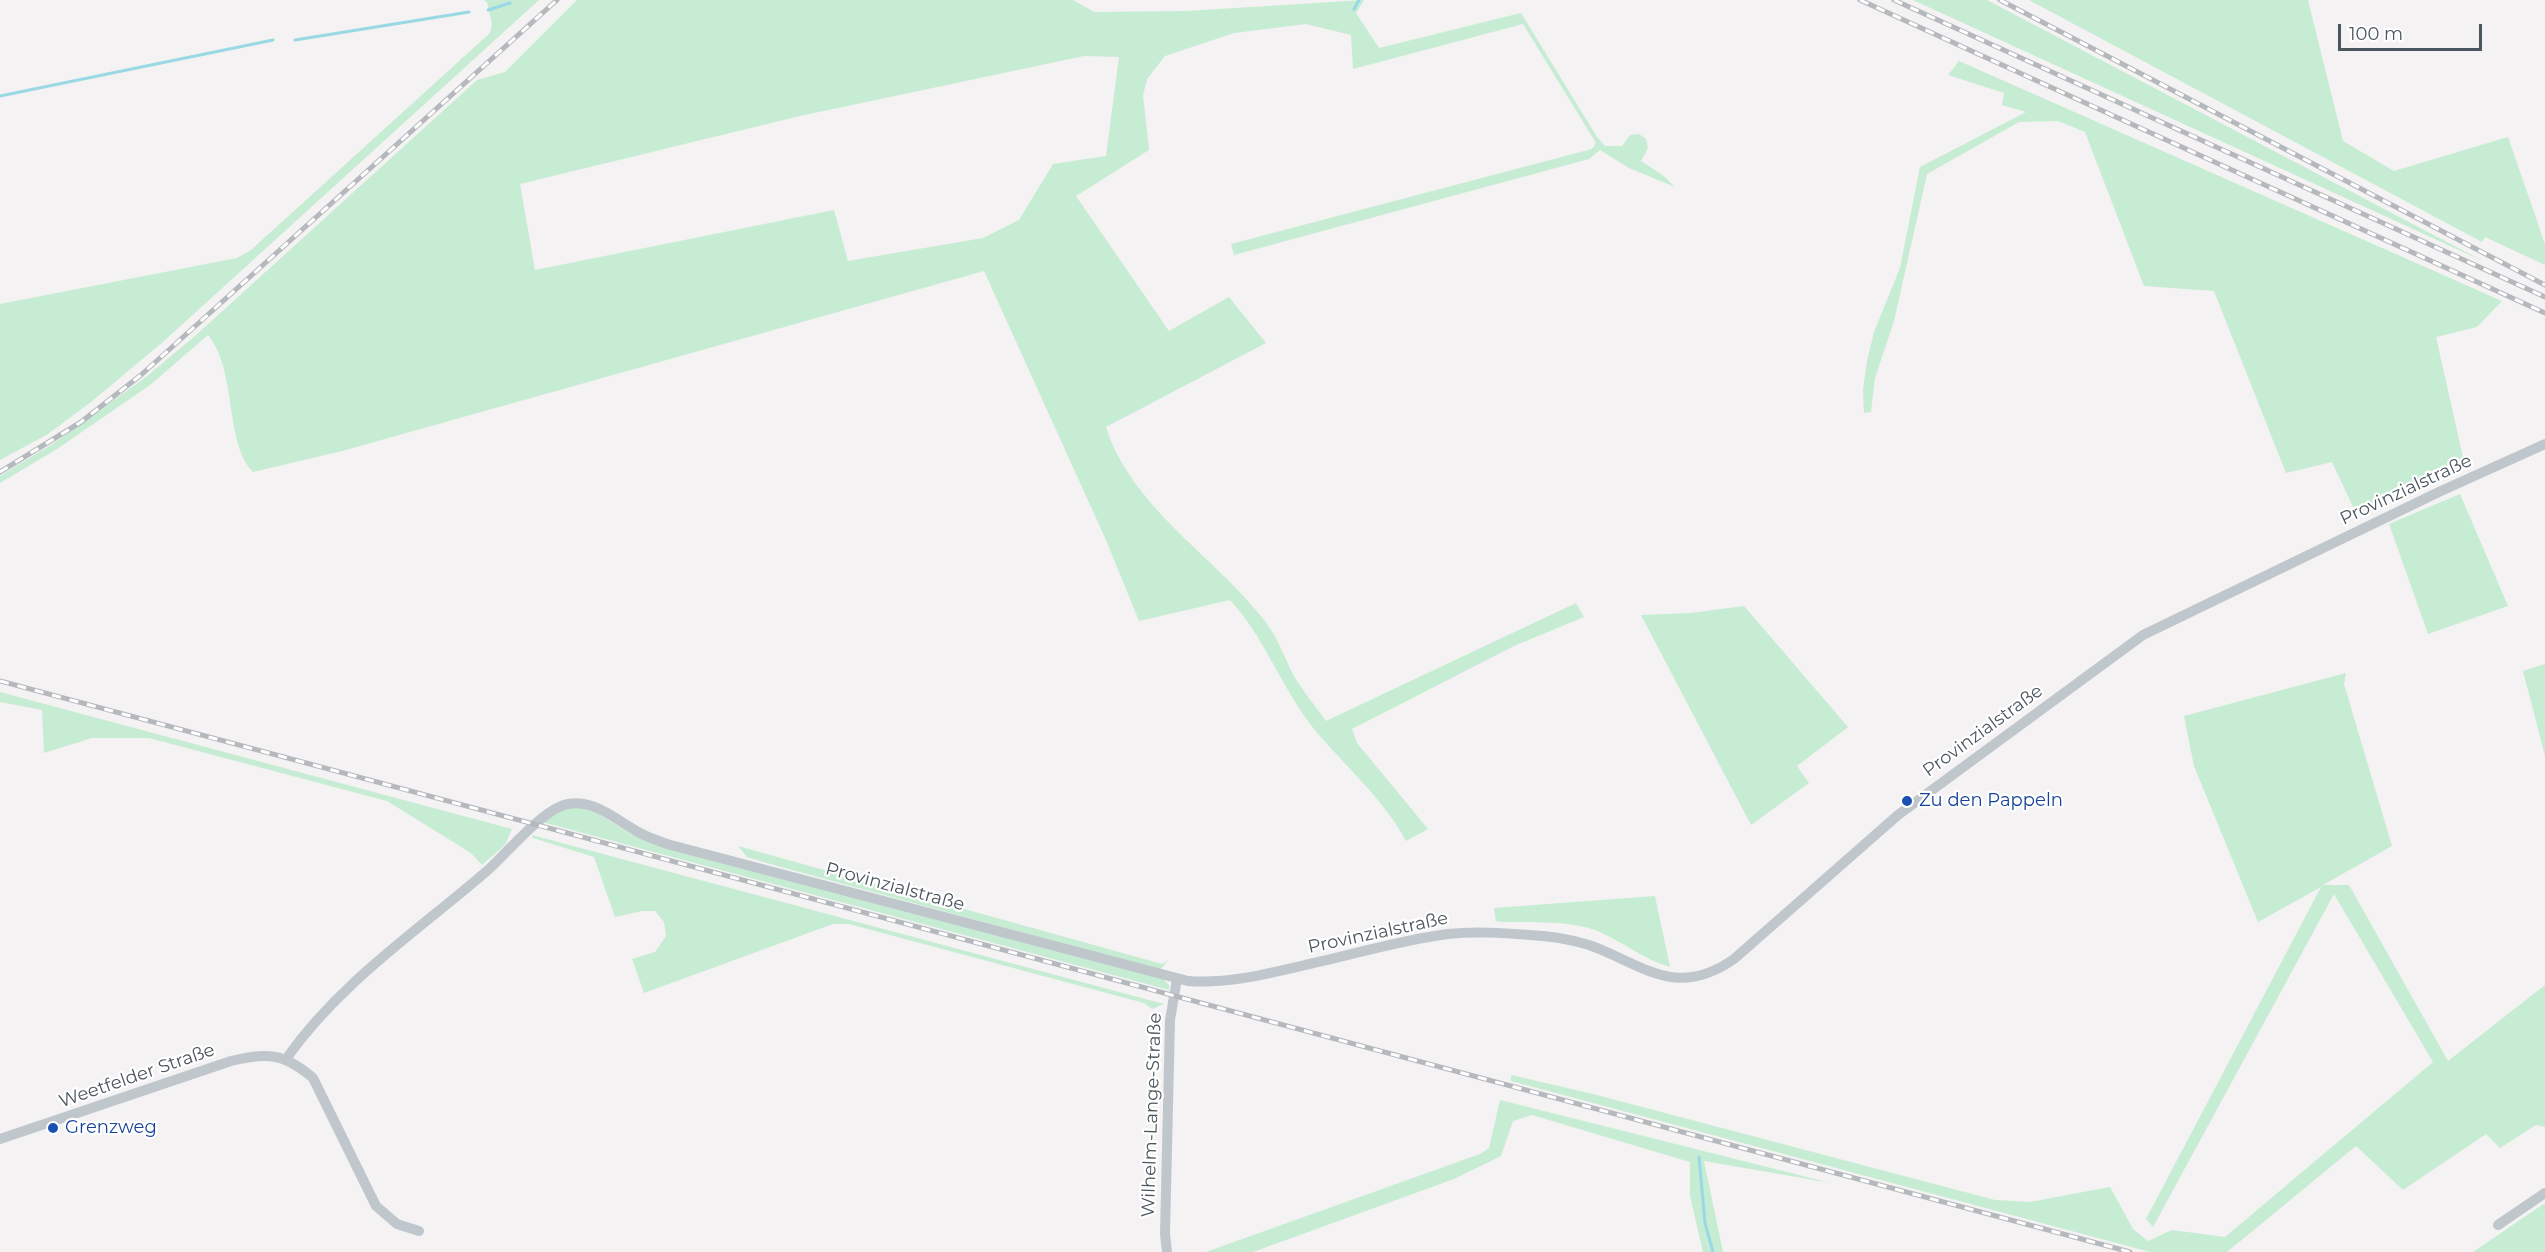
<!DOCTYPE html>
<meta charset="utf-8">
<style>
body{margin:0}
#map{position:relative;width:2545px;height:1252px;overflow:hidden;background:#f4f2f2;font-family:Montserrat,sans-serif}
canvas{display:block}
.scale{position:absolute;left:2338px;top:24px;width:144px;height:27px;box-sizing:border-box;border:3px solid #4b565e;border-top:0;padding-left:8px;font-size:18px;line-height:21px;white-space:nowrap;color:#4b565e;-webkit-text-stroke:4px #fff;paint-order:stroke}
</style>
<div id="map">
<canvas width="2545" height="1252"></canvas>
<div class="scale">100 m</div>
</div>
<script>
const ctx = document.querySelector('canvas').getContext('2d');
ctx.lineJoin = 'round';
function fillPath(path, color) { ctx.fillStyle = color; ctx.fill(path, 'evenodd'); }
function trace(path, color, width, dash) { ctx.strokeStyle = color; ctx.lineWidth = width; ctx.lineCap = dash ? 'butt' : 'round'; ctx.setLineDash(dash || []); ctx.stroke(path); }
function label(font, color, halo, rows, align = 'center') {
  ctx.font = font + ' Montserrat,sans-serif'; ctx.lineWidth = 4.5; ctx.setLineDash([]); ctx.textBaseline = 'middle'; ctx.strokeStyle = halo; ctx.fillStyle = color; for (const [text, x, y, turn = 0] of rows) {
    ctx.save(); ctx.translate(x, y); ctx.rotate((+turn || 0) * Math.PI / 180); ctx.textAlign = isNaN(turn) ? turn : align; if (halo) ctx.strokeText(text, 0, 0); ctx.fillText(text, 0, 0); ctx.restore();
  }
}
const green = new Path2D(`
 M483 0H539L164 341 91 402 48 434 0 460V304L237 258 251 250 490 33 492 24 487 2Z
 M577 0H1073L1094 12 1187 11 1364 0 1356 13 1379 48 1521 13 1597 137 1605 146H1622L1630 135 1639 134 1646 139 1648 148 1641 161 1664 176 1675 187 1629 168 1600 150 1589 159 1234 255 1231 244 1592 149 1596 143 1523 24 1353 69 1351 35 1306 24 1234 33 1165 56 1147 79 1143 95 1149 150 1076 196 1169 331 1229 297 1266 343 1106 427C1131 506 1211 554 1261 616 1279 638 1282 653 1294 676 1303 691 1315 706 1326 721L1576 603 1584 617 1514 646 1352 729 1357 743 1428 829 1406 841C1383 797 1341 763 1310 724 1280 684 1264 637 1230 600L1139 621 1106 540 984 271 342 451 253 472C224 442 238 372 208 335L150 385 57 449 0 483V476L54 443 146 377 195 336 477 80 505 72ZM1084 56 1119 57 1106 156 1053 164 1019 220 983 238 848 261 834 210 535 270 520 184 800 116Z
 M1913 0H1987L2485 262Z
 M2029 0H2308L2343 141 2394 171 2508 137 2545 244V265L2485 237 2482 242Z
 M1959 61 2502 301 2477 327 2436 337 2464 462 2356 513 2332 462 2286 473 2214 291 2144 286 2085 132 2058 121 2019 122 1927 174 1894 321 1875 378 1871 412 1864 413 1863 390 1867 361 1874 332 1900 268 1920 167 2026 112 2002 105 2004 93 1948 75Z
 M2460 494 2508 606 2428 634 2389 524Z
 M1744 606 1848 727 1797 766 1809 783 1751 825 1641 615 1691 613Z
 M2545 664V756L2523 671Z
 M2346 673 2344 684 2392 846 2323 885H2349L2448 1061 2545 985V1127L2536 1125 2500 1148 2486 1134 2403 1190 2356 1146 2227 1252H2150L1511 1081V1075L1593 1094 1995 1200 2030 1202 2110 1187 2133 1229 2148 1241 2172 1230 2225 1237 2433 1062 2334 894 2153 1227 2146 1219 2321 887 2258 922 2194 766 2184 716Z
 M0 692 512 829 505 845 482 865 471 853 387 801 149 738H92L44 753 42 710 0 702Z
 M579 807 597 813 631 834 673 849 1163 979 1169 985V990L542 822 568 808Z
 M532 835 1164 1004 1152 1009 1144 1003 849 924H833L644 993 632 959 655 952 666 936 664 922 655 911H642L615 917 594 857 533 838Z
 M738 846 1162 964 1168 960 1160 970 770 864 747 857Z
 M1655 896 1670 967C1642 959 1621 940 1595 930 1566 920 1532 923 1502 922L1496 921 1494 908Z
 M1500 1100 1831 1183 1704 1161 1723 1252H1703L1690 1196V1162L1532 1115 1513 1121 1501 1156 1454 1179 1253 1252H1206L1480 1154 1489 1148Z
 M2545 1203V1252H2473Z`);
const stream = new Path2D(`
 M1354 9 1359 0
 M488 10 510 3
 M295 40 469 12
 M0 96 273 40
 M1699 1157 1705 1223 1713 1252`);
const minor = new Path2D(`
 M286 1059C340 982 419 930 488 870 508 852 544 808 568 804 596 799 618 822 642 834 650 838 659 841 667 844L1188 981C1227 984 1267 974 1305 965 1352 955 1400 940 1448 934 1475 931 1503 933 1530 935 1550 936 1570 939 1589 945 1643 964 1675 1000 1734 959L1898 815 2143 635 2441 491 2545 444
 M0 1139 231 1061C267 1052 284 1053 313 1078L376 1206 397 1224 419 1231
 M2498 1225 2545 1193
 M1167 1252 1165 1234 1170 1020 1177 979`);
const rail = new Path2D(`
 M1860 0 2545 313
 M1894 0 2545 297
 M2000 0 2545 285
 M0 472 81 422 141 375 557 0
 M0 681 2130 1252`);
const markers = [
 [1907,801,6,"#1a4fb4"],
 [53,1128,6,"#1a4fb4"]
];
const streetNames = [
 ["Provinzialstraße",2406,490,-25],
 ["Provinzialstraße",1983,731,-36],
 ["Provinzialstraße",895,887,15],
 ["Provinzialstraße",1378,933,-12],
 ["Weetfelder Straße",137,1076,-19],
 ["Wilhelm-Lange-Straße",1152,1115,-88]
];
const transitNames = [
 ["Zu den Pappeln",1919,801],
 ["Grenzweg",65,1128]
];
fillPath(green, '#c6ecd3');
trace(stream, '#98d9e5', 3);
trace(minor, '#bfc7cd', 10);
trace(rail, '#b5b8bc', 5);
trace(rail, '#fff', 3, [9]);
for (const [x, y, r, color] of markers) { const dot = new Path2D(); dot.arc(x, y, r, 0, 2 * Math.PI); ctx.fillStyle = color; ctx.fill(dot); trace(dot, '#fff', 2); }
label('18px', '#4b565e', '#fff', streetNames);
label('18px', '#164399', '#fff', transitNames, 'left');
</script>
